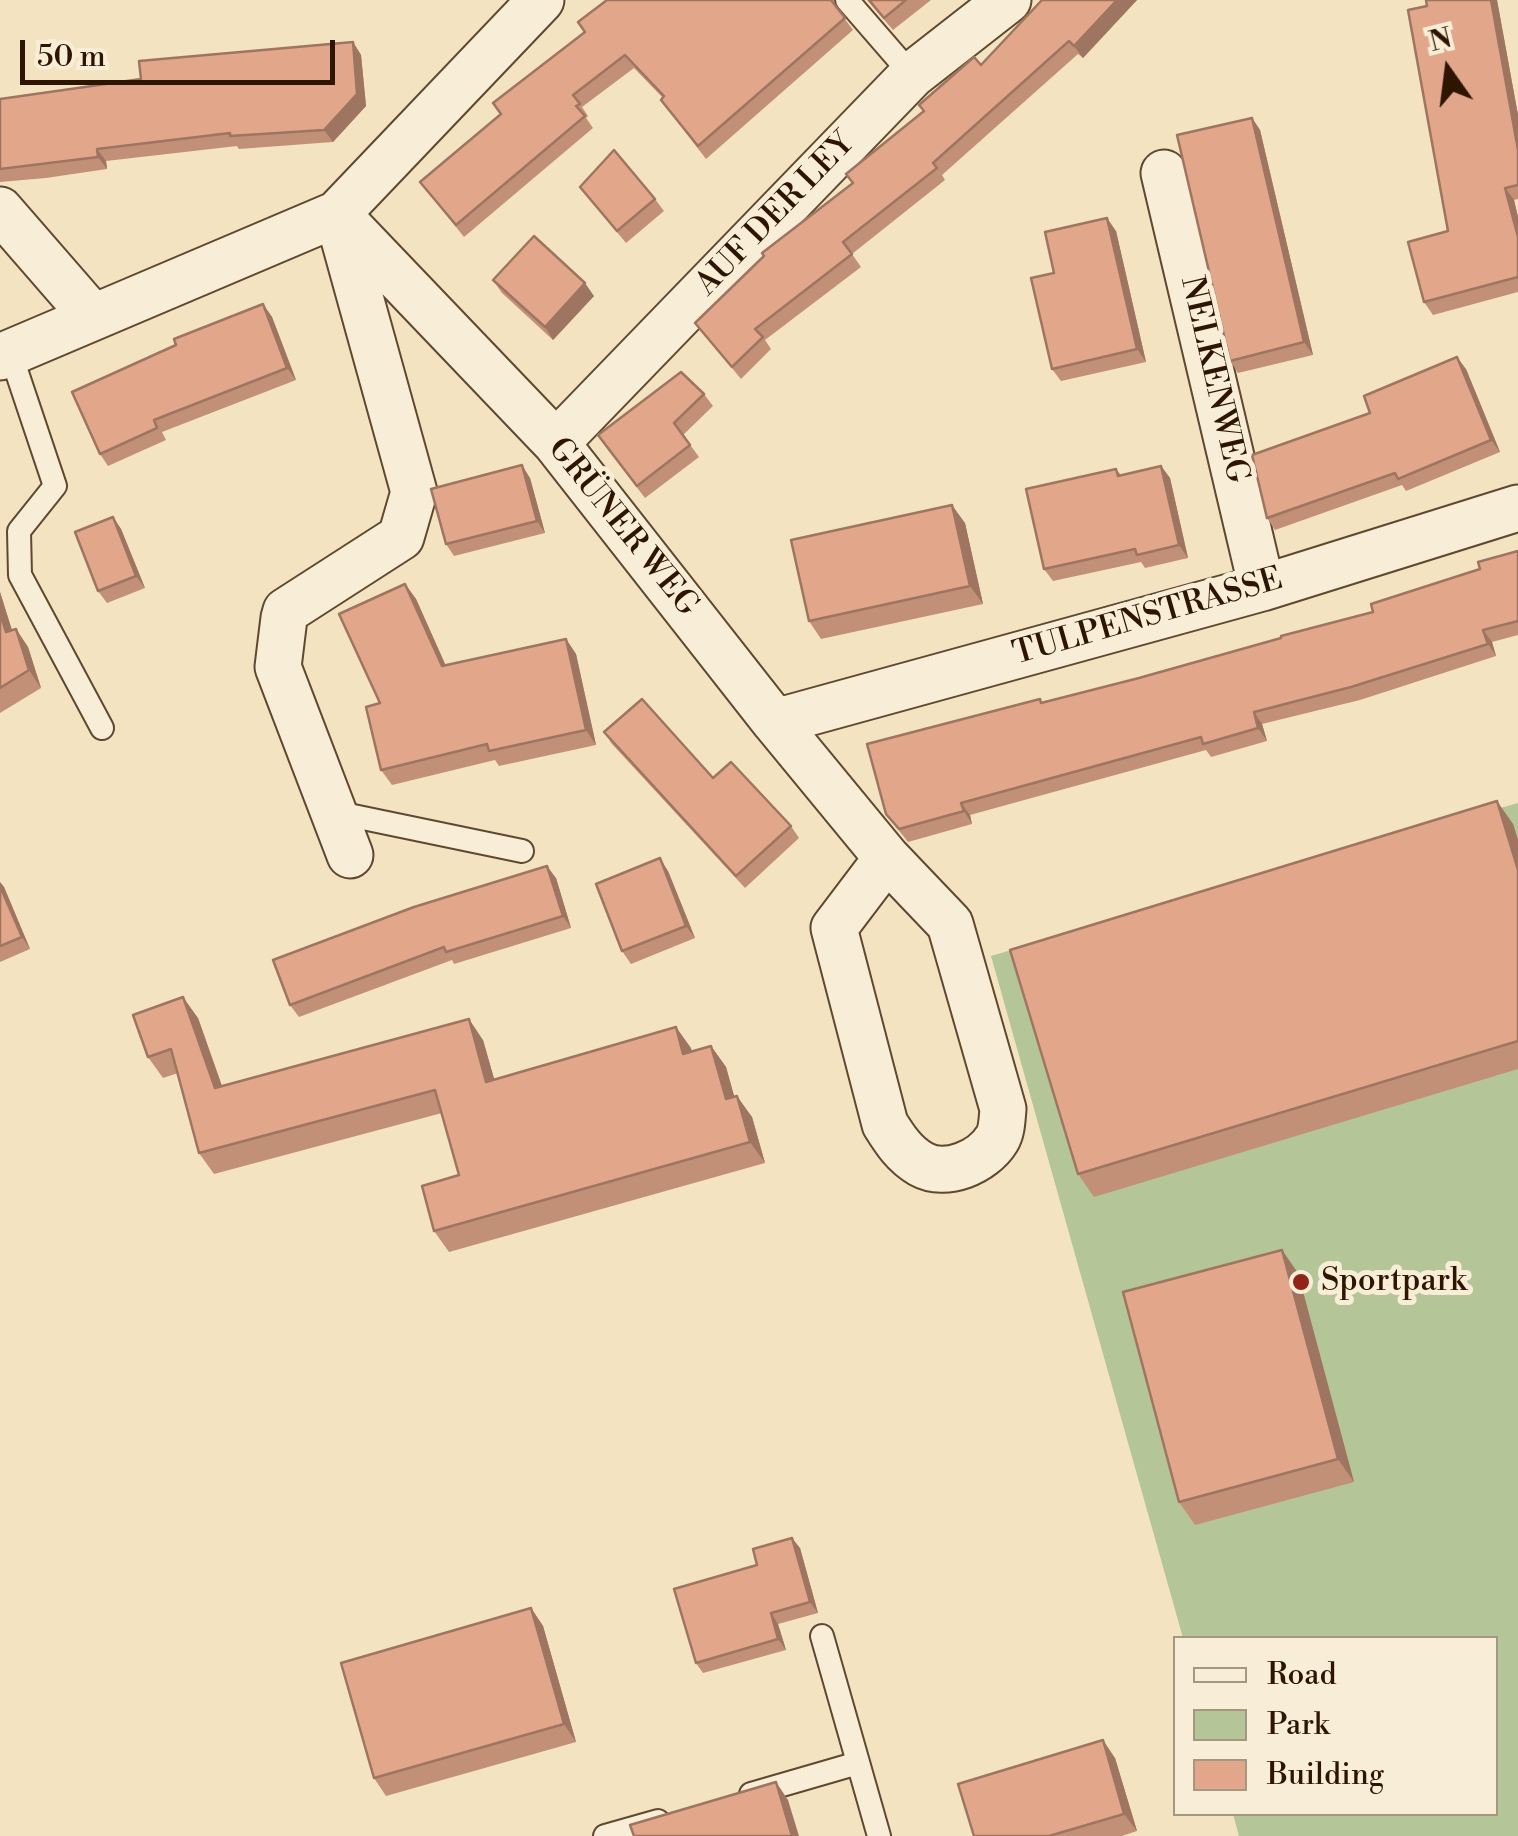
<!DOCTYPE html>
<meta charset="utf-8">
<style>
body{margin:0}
#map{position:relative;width:1518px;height:1836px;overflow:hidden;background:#f4e3c0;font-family:"Libre Bodoni",serif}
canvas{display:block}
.legend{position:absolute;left:1173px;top:1636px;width:325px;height:180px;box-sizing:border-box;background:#f8edd6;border:2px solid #a79780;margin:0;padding:12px 18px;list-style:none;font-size:30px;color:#2d1500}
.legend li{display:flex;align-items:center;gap:20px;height:50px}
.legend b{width:50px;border:2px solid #a79780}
.north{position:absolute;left:1398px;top:20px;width:100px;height:100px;-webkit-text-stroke:8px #f8edd6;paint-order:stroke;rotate:346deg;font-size:28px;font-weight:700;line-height:40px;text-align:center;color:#2d1500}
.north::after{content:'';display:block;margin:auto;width:35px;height:45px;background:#2d1500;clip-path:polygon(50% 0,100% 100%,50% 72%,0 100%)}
.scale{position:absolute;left:20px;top:40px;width:315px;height:45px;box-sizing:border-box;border:5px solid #2d1500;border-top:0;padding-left:12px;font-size:30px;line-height:35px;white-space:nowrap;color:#2d1500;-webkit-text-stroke:8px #f8edd6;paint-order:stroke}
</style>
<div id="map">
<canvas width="1518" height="1836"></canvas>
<ul class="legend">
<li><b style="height:12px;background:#f8edd6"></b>Road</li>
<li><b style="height:28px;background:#b4c598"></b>Park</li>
<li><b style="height:28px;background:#e2a78a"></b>Building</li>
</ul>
<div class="north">N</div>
<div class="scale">50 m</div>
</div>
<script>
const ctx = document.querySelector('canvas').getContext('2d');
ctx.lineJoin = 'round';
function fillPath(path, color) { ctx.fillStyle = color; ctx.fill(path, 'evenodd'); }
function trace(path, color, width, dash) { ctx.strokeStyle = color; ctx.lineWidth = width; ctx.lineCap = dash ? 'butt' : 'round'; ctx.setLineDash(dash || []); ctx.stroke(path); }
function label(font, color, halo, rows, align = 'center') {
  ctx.font = font + ' "Libre Bodoni",serif'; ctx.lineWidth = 10; ctx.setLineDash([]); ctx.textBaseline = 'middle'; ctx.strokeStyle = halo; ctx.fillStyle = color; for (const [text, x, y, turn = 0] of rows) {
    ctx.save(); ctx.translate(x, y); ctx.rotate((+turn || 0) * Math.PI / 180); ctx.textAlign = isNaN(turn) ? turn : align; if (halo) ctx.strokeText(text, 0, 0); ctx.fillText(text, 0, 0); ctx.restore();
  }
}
const green = new Path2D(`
 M1518 803V1836H1239L1233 1814H1496V1638H1183L991 956Z`);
const lane = new Path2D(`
 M847 0 912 75
 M10 352 55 486 19 531 20 575 102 728
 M334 812 522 851
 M822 1636 879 1836
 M751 1794 858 1763
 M605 1836 658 1821`);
const street = new Path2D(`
 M1164 173 1262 588
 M0 210 93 317
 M337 214 556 443 775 722 887 858 950 924 1003 1109C1002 1119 1002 1131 997 1139 983 1162 946 1178 921 1164 904 1154 895 1140 885 1124L834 928 887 858
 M339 221 414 492 401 537 286 611 284 618 278 667 350 855
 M0 357 337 214 541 0
 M556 443 912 75 1008 0
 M775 722 1262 588 1518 508`);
const wall = new Path2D(`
 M607 0H834L833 3 853 30 706 159 670 112 661 100 663 98 634 68 582 107 588 116 586 118 593 128 464 237 420 182 501 114 585 32Z
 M867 0H931L893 30Z
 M1042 0H1137L1083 58 1078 54 942 175 945 180 852 254 861 267 765 340 771 349 741 379 695 323 853 184 924 111 919 105 981 65Z
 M1426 0H1497L1518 115V199L1514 200 1518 217V292L1433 315 1424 302 1448 231Z
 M353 42 361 55 366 106 333 142 239 149 237 146 106 161 107 169 46 178 0 182V99L141 79Z
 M1252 118 1260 130 1313 355 1238 373 1230 361Z
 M580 187 655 199 664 211 626 243Z
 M1116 231 1146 362 1061 381 1052 369 1054 273Z
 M493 280 594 296 553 340 502 293Z
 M263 304 272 317 296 380 162 432 166 440 108 466 100 454Z
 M1466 369 1500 452 1406 491 1402 485 1275 530 1267 518 1370 413Z
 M704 394 713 406 683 435 699 457 645 498 606 447Z
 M1161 466 1170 478 1188 558 1145 568 1141 562 1053 581 1044 569 1116 469 1121 475Z
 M530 478 545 533 454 556 446 544Z
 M113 517 121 529 145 588 107 603 98 591Z
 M965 523 983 604 821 639 809 621Z
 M1518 551V635L1492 642 1496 656 1360 700 1262 724 1267 741 1211 757 1206 750 970 815 972 824 908 842 886 814 1042 702 1139 678 1373 612 1480 569Z
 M405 584 416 599 446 666 566 639 576 654 596 745 499 766 495 760 392 785 381 770 380 703Z
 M0 592 12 630 16 629 28 647 41 688 0 713Z
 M604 732 713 778 791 826 799 838 745 888 612 744Z
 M1513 824 1518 840V1069L1094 1197 1078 1174Z
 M668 871 695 938 631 964 622 951Z
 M556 878 571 928 454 964 452 960 299 1017 290 1005Z
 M0 882 4 887 30 949 0 962Z
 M198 1018 222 1086 483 1040 494 1079 676 1027 692 1052 711 1046 726 1067 734 1097 752 1117 765 1163 449 1252 434 1231 459 1175 442 1113 214 1174 199 1153 178 1073 163 1078 148 1057Z
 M1298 1273 1354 1482 1195 1525 1179 1502Z
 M800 1548 818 1613 778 1624 786 1650 703 1673 696 1663 757 1565Z
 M531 1608 543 1626 576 1742 386 1796 374 1778Z
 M1115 1758 1137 1831 1122 1836H974Z`);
const shadedWall = new Path2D(`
 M1117 0H1137L1083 58 1074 46Z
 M1491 0H1497L1518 115V150Z
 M353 42 361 55 366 106 333 142 324 130Z
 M1252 118 1260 130 1313 355 1304 342Z
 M97 149 106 161 107 169 98 157Z
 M1505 188 1514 200 1518 217V237Z
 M1107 218 1116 231 1146 362 1137 349Z
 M585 283 594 296 553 340 545 327Z
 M263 304 272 317 296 380 287 368Z
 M1457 357 1466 369 1500 452 1491 440Z
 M522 465 530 478 545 533 537 521Z
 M1161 466 1170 478 1188 558 1179 545Z
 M952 505 965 523 983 604 970 586Z
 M113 517 121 529 145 588 136 576Z
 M405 584 416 599 453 682 442 666Z
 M0 592 18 650 6 632 0 613Z
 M16 629 28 647 41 688 29 670Z
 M1483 630 1492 642 1496 656 1488 644Z
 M566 639 576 654 596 745 586 730Z
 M1254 712 1262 724 1267 741 1258 728Z
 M1497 801 1513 824 1518 840V870Z
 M961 803 970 815 972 824 964 811Z
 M660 858 668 871 695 938 686 926Z
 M547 866 556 878 571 928 563 916Z
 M0 882 4 887 30 949 22 937 0 886Z
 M183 997 198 1018 230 1109 215 1088Z
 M469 1019 483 1040 501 1103 486 1082Z
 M676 1027 691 1048 698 1075 683 1054Z
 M711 1046 726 1067 741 1120 726 1099Z
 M737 1096 752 1117 765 1163 750 1142Z
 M1282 1250 1298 1273 1354 1482 1338 1459Z
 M792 1538 800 1548 818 1613 810 1602Z
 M531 1608 543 1626 576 1742 564 1724Z
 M771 1613 778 1624 786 1650 778 1639Z
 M1103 1740 1115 1758 1137 1831 1124 1814Z
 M776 1782 788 1800 799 1836H792Z`);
const building = new Path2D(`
 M607 0H831L845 18 698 146 661 100 664 96 625 55 573 95 580 104 576 106 585 116 456 225 420 182 501 114 493 103 585 32 578 22Z
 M869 0H906L884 18Z
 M1042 0H1117L1074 46 1069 41 933 163 937 168 843 242 852 254 755 329 763 337 732 367 695 323 764 256 762 253 853 183 846 174 924 111 919 105 974 57 981 65Z
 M1426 0H1491L1518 150V185L1505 188 1518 237V277L1424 302 1408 242 1448 231 1408 10 1427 6Z
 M353 42 357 94 324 130 230 136V133L97 149 98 157 0 169V99L141 79 139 61Z
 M1252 118 1304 342 1230 361 1177 135Z
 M614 150 655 199 617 231 580 187Z
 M1107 218 1137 349 1052 369 1031 278 1054 273 1045 232Z
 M534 236 585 283 545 327 493 280Z
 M263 304 287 368 154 420 157 428 100 454 72 392 176 345 174 339Z
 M1457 357 1491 440 1398 479 1395 473 1267 518 1252 455 1370 413 1364 396Z
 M681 372 704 394 674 423 690 445 637 486 598 435Z
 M522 465 537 521 446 544 431 489Z
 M1161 466 1179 545 1137 555 1135 549 1044 569 1026 489 1116 469 1118 476Z
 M952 505 970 586 809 621 791 540Z
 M113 517 136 576 98 591 75 532Z
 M1518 551V621L1483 630 1488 644 1351 687 1254 712 1258 728 1203 744 1201 737 961 803 964 811 899 829 886 814 867 744 1040 699 1041 703 1139 678 1281 638V636L1373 612 1371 604 1480 569 1478 562Z
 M405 584 442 666 566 639 586 730 489 751 487 744 381 770 366 707 380 703 339 614Z
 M0 613 6 632 16 629 29 670 0 688Z
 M642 699 713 778 731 762 791 826 736 876 604 732Z
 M1497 801 1518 870V1041L1078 1174 1010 950Z
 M660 858 686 926 622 951 596 884Z
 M547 866 563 916 446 952 444 947 290 1005 273 960 414 907Z
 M0 886 22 937 0 946Z
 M183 997 215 1088 469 1019 486 1082 676 1027 683 1054 711 1046 726 1099 737 1096 750 1142 434 1231 422 1186 459 1175 435 1090 199 1153 171 1049 148 1057 133 1015Z
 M1282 1250 1338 1459 1179 1502 1123 1292Z
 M792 1538 810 1602 771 1613 778 1639 696 1663 674 1589 757 1565 753 1549Z
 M531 1608 564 1724 374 1778 341 1663Z
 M1103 1740 1124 1814 1049 1836H974L958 1784Z
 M776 1782 792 1836H634L630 1825Z`);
const markers = [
 [1301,1282,10,"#8f2418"]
];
const streetNames = [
 ["AUF DER LEY",776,215,-46],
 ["NELKENWEG",1213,380,77],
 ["GRÜNER WEG",622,528,51],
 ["TULPENSTRASSE",1148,618,-16]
];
const poiNames = [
 ["Sportpark",1321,1282]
];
fillPath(green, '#b4c598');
trace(lane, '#5f4830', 26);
trace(street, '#5f4830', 49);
trace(lane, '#f8edd6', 22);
trace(street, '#f8edd6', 45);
fillPath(wall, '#c29077');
fillPath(shadedWall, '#9e7561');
fillPath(building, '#e2a78a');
trace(building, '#9e7561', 2.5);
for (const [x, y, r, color] of markers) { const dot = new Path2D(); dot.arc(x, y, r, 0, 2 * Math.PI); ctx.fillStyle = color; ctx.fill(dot); trace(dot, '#f8edd6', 4); }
label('32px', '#2d1500', '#f8edd6', streetNames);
label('32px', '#2d1500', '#f8edd6', poiNames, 'left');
</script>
